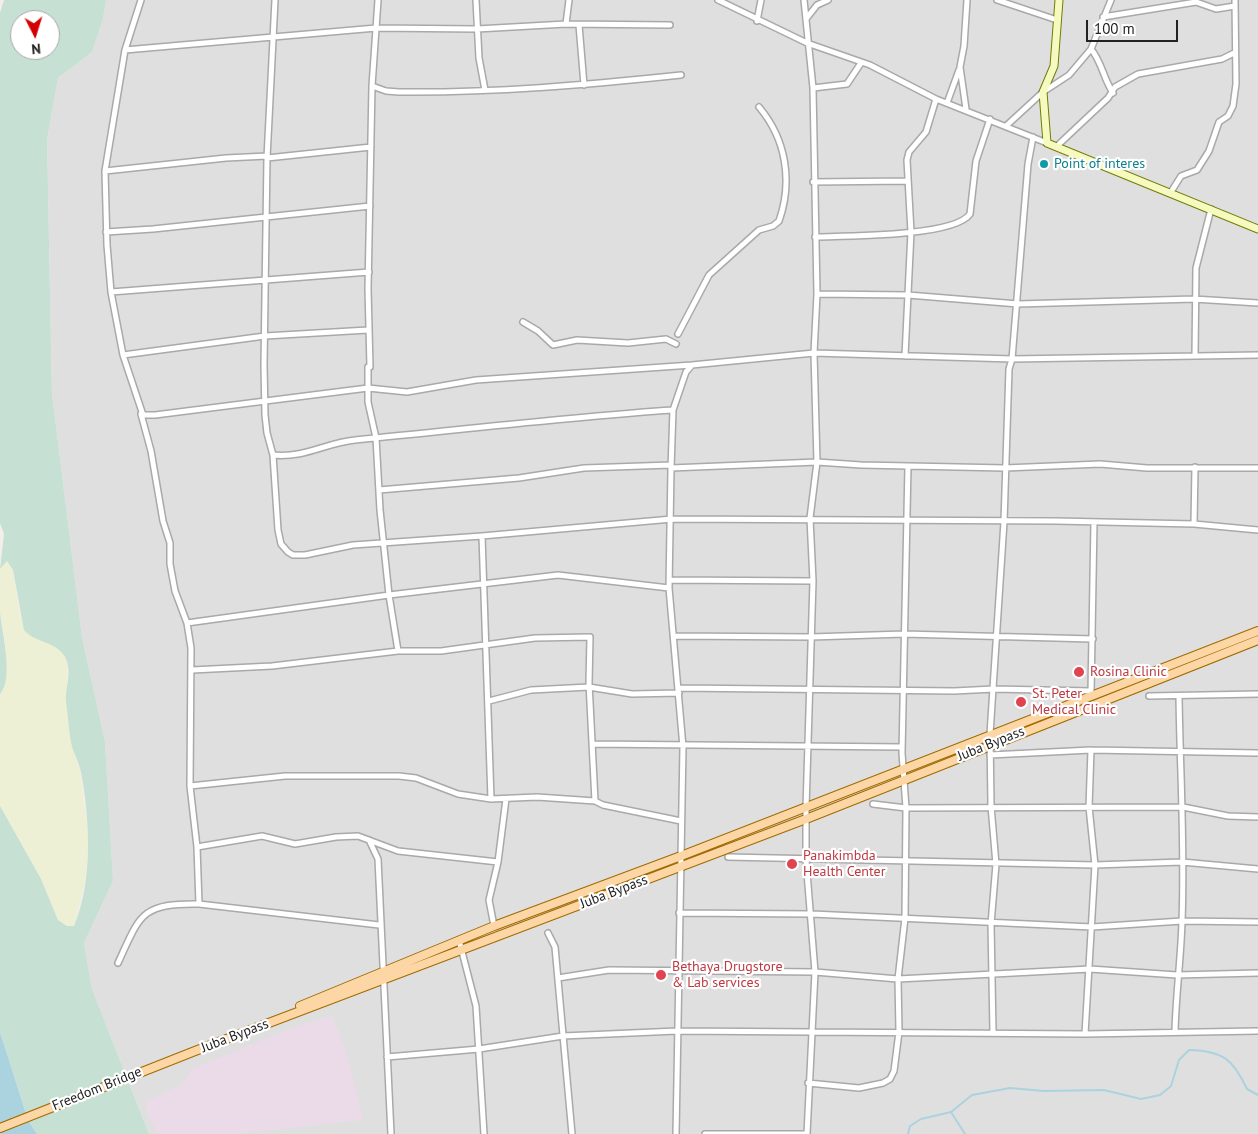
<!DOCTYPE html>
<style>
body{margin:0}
#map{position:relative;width:1258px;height:1134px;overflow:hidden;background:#f2efe9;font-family:"PT Sans",sans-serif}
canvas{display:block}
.north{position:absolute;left:10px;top:10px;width:50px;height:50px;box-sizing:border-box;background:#fff;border:1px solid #a7a7a7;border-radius:50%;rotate:175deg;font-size:14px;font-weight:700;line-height:20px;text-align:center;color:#222}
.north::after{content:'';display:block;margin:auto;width:18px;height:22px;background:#d40000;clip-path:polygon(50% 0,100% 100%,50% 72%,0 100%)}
.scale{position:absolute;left:1086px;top:20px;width:92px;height:22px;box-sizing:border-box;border:2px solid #222;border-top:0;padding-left:6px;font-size:15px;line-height:18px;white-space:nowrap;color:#222;-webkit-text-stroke:4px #fff;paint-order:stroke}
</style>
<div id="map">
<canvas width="1258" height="1134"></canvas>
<div class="north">N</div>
<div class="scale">100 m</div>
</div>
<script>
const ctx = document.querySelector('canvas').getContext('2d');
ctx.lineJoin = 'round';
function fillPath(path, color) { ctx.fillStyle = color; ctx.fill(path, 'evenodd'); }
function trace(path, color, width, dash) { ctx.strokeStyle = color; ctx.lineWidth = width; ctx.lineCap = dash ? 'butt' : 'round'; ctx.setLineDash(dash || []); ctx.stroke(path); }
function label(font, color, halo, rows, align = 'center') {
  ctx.font = font + ' "PT Sans",sans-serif'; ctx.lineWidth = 4.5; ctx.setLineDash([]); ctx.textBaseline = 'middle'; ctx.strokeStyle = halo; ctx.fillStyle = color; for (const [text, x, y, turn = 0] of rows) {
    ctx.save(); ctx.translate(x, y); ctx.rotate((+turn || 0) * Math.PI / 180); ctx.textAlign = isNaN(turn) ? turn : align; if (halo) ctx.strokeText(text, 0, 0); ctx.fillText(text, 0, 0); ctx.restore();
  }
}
const residential = new Path2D(`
 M106 0H1258V1134H149L92 989 84 943 113 881 105 742 82 637 52 394 47 140 58 78 92 52 103 19Z`);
const industrial = new Path2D(`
 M332 1016 347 1054 363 1120 233 1134H158L147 1112 146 1102 183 1084 192 1069 300 1025Z`);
const farmland = new Path2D(`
 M7 561 13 571 20 618 28 634 55 646 63 654 68 663 66 700 72 746 80 771 89 840 85 882 74 926H67L58 920 41 879 7 822 0 806V695L6 648 0 612V569Z`);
const wetland = new Path2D(`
 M4 0H106L103 19 92 52 58 78 47 140 52 394 82 637 105 742 113 881 84 943 92 989 149 1134H37L28 1120 0 1032V806L41 879 58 920 67 926H74C93 881 90 820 81 772 79 764 75 755 72 747 69 733 68 716 66 702 65 686 73 672 65 657 56 641 35 643 24 630L13 570 7 561 0 569 4 534 0 523V13ZM20 20H50V50H20Z
 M0 612C2 633 14 679 0 694Z`);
const water = new Path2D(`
 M0 1032 28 1120 37 1134H0Z`);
const stream = new Path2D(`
 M951 1112 965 1134
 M908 1134 910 1126 921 1119 951 1112 972 1095 1010 1088 1044 1091 1104 1090 1141 1099 1160 1095 1171 1086 1179 1060 1189 1050C1223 1051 1233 1059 1247 1089L1258 1095`);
const street = new Path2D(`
 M141 0 125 50 105 171 107 245 111 292 123 355 143 415H155L368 388 407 392 476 380 692 365
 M275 0 267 158 264 365 265 415 267 433 273 455C306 458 325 443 355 440 461 430 566 417 673 410
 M378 0 372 86 368 289 370 367H368V402L376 438 380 510 389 595 398 651
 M476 0 479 58 485 90
 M718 0 807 43 870 65 936 99 1047 143
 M804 0 813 88 817 294 814 353 817 462 810 518 813 581 806 808V860L815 972 807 1134
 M997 0 1057 20
 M1103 17 1196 2 1216 9 1235 6
 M806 19 817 5 828 0
 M757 21 761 0
 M566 24 569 0
 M579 25 584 85
 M1091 49C1102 62 1103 78 1113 93
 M125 50 376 28 477 29 566 24 670 25
 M372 86 386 91 399 92C493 93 587 85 681 75
 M813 88 847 84 861 63
 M947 103 959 70
 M966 109 960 67 964 46 967 0
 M1006 126 1043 92 1069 75 1091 49 1111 0
 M1057 146 1108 98 1115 87 1138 74 1222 59 1234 53
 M267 158 371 147
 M105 171 226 158 267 156
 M813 182 907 181
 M1171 192 1181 176 1197 170 1209 151 1219 122 1228 116 1233 106 1236 84 1235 0
 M106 232 153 229 370 206
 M815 237C843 236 954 237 970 214L976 161 990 119
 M111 292 369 272
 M817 294 908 295 1018 304 1194 299 1258 303
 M523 322 538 331 553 345 577 340 628 343 666 339 676 344
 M678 334 709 275 759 230 773 226 779 221C793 181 786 139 759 107
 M123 355 265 336 368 330
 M905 356 911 232 907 160 909 152 926 132 936 99
 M1195 356 1196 268 1211 209
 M141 414 151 451 163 521 170 543V564L175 591 187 623 191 648 190 786 197 847 199 904
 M273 455 278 530 281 544 288 552 293 555H305L353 545 482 536 672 519 1056 521 1194 524 1258 530
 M671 468 817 462 861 465 1005 468 1100 464 1147 468H1258
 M379 490 519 478 584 468 671 465
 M1194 524 1195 467
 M482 536 491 799
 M670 580 813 581
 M187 623 389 595 558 575 669 588
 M673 636 811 637 904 634 1093 639
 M192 670 272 666 398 651H441L535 638 590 637 589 683 595 801
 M679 688 954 691 994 689 1090 691
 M1091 693 1094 522
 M1149 696 1258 694
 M489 701 531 690 589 687 632 694 679 693
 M592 744 902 747
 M990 755 1091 750 1258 753
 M190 786 285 776H399L416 778 458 794 491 799 537 797 595 801 603 805 681 821
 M873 804 906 808 1183 807 1228 816 1258 817
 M369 840 378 859 391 1134
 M197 847 262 836 295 844 336 837 358 836 398 851 498 862
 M728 857 1095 865 1182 862 1258 869
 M679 913 812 914 1092 927 1182 921 1258 922
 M494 926 489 900 498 862 506 799
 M548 933 555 947 572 1134
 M459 940 476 1006 484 1134
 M118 963C140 915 141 903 199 904L379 925
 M558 978 609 970 815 972 898 979 1090 969 1177 975 1258 973
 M1175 1031C1176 994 1181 957 1182 921 1185 846 1180 771 1179 696
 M993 1032 991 924 996 864 991 806 990 734 1004 522 1009 369 1012 359 1028 164 1033 137
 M1085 1034 1095 865 1089 807 1091 750
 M387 1057 479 1049 563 1036 677 1031 1085 1034 1258 1031
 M808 1083 859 1088 883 1083 890 1079 894 1071 899 1032 898 979 905 918 906 808 902 753 908 466
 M676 1134 683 747 669 588 671 468 673 410 686 372 692 365 814 353 1012 359 1258 355
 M705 1134H806`);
const secondary = new Path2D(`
 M1059 0 1054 66 1043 92 1047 143 1258 229`);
const primary = new Path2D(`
 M300 1006 494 926 681 856 1258 631
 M0 1128 195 1051 806 819 1258 640`);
const markers = [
 [1044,164,5,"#0f9aa8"],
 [1079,672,6,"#e0444e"],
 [1021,702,6,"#e0444e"],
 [792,864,6,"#e0444e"],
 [661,975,6,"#e0444e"]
];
const cultureNames = [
 ["Point of interes",1054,164]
];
const healthNames = [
 ["Rosina Clinic",1090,672],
 ["St. Peter",1032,694],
 ["Medical Clinic",1032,710],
 ["Panakimbda",803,856],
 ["Health Center",803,872],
 ["Bethaya Drugstore",672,967],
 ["& Lab services",672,983]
];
const streetNames = [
 ["Juba Bypass",991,744,-22],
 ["Juba Bypass",614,892,-21],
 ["Juba Bypass",235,1036,-21],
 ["Freedom Bridge",97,1089,-22]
];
fillPath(residential, '#e0dfdf');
fillPath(industrial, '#ebdbe8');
fillPath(farmland, '#eef0d5');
fillPath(wetland, '#c6e0d4');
fillPath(water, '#aad3df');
trace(stream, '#aad3df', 2);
trace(street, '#a9a9a9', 8);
trace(secondary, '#707d05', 9);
trace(primary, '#a06b00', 10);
trace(street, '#fff', 5);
trace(secondary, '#f7fabf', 7);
trace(primary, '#fcd6a4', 8);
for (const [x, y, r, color] of markers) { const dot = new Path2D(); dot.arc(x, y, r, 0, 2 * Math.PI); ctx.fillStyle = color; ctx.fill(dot); trace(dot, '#fff', 2); }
label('14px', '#0d838f', '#fff', cultureNames, 'left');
label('14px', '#be3a42', '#fff', healthNames, 'left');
label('14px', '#222', '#fff', streetNames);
</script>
